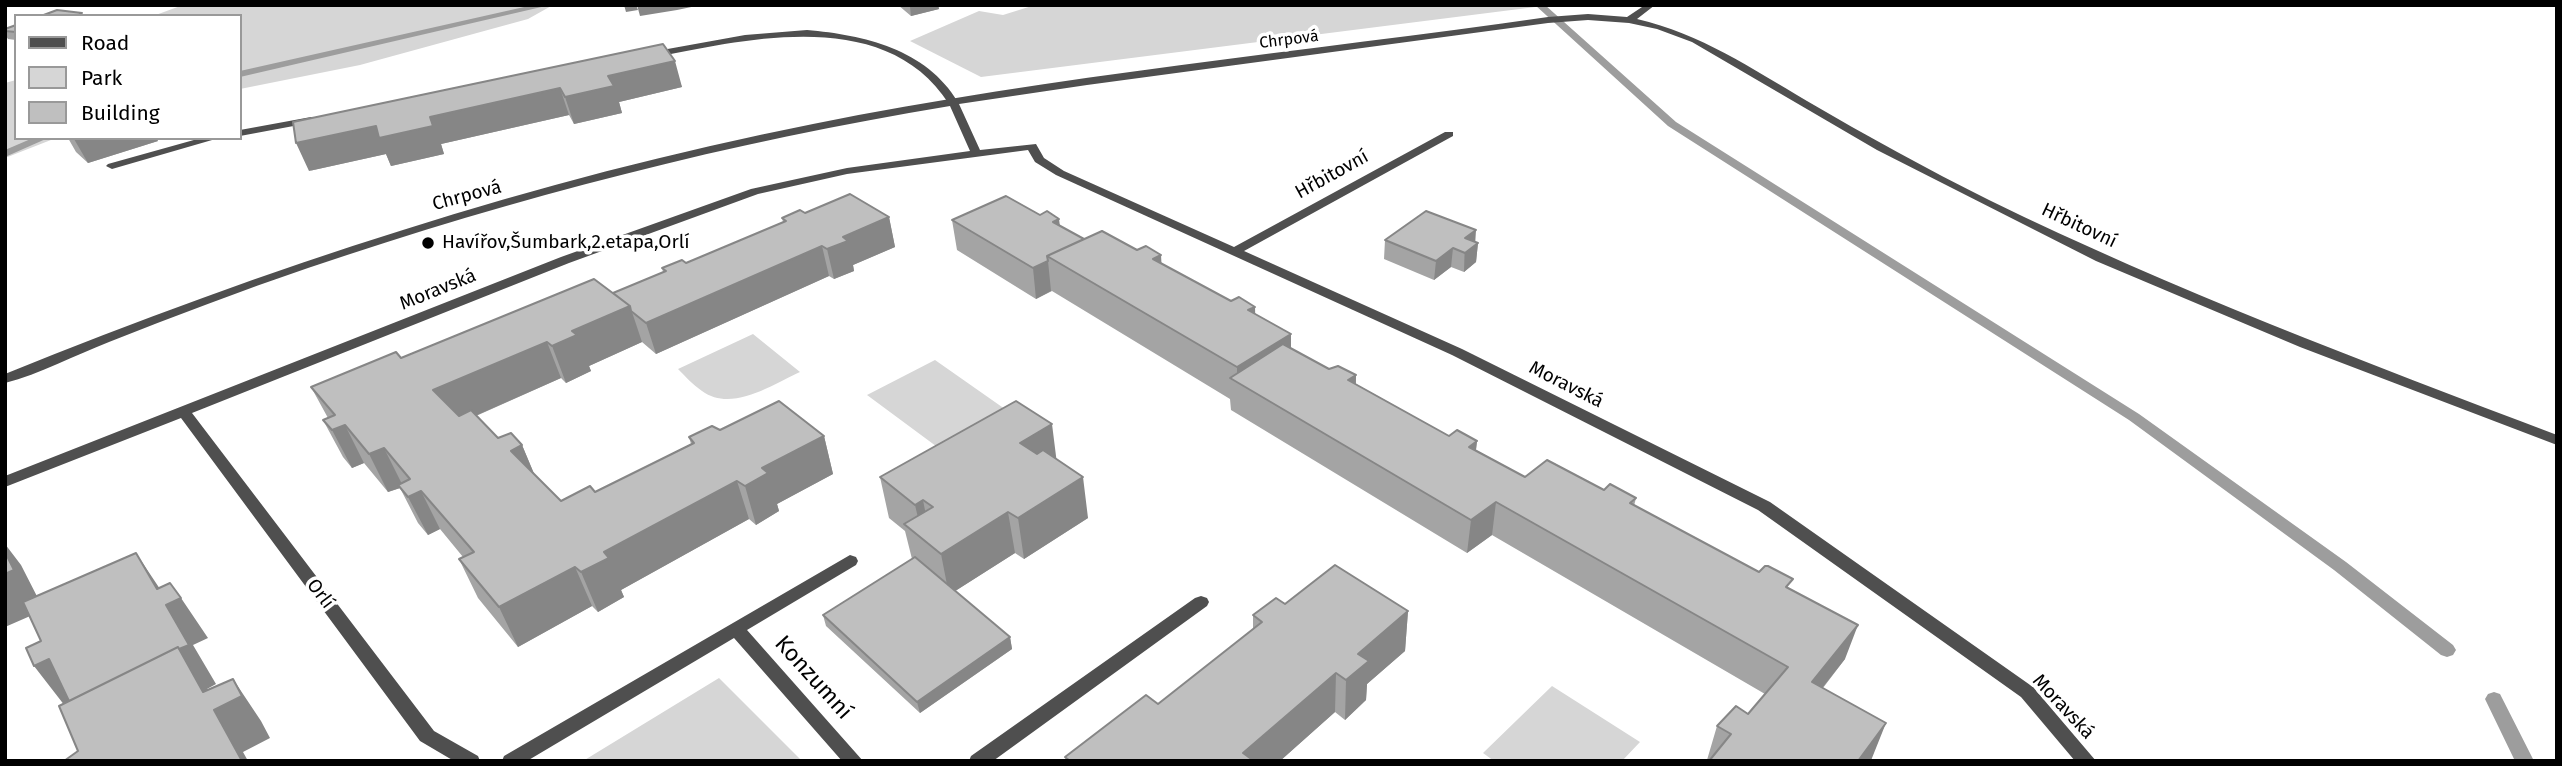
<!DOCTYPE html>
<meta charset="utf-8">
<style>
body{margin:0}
#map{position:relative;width:2562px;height:766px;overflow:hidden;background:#fff;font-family:"Fira Sans",sans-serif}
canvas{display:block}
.frame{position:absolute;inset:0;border:7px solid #000;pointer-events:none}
.legend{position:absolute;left:14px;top:14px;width:228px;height:126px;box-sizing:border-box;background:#fff;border:2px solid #999;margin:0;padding:9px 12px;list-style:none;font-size:21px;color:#000}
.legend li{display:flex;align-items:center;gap:14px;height:35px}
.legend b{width:35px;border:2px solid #999}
</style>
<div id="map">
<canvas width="2562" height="766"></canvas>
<div class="frame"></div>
<ul class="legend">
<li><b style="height:9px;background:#4f4f4f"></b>Road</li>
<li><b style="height:19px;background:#d6d6d6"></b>Park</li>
<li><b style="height:19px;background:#bfbfbf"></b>Building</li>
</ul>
</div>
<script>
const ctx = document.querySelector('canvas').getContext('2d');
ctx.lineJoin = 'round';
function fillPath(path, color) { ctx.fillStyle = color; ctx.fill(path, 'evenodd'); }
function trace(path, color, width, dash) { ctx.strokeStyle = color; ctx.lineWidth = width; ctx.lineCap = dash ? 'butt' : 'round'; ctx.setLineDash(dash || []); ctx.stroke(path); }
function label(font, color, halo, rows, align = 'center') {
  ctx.font = font + ' "Fira Sans",sans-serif'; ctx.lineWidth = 7; ctx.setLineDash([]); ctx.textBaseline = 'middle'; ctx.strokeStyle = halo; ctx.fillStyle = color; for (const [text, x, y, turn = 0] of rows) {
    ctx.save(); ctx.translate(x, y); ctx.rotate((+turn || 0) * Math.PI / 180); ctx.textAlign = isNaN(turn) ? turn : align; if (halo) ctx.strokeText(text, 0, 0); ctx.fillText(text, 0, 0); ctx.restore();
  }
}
const green = new Path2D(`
 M183 5H553L528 19 360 65 240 89V16H153Z
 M1035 5H1551L981 77 910 41 979 11 1003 15Z
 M16 80V138H56L5 158V83Z
 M753 334 800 372C773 384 732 413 702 391 693 385 685 376 678 369Z
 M935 360 1012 414 944 452 867 395Z
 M719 678 802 761H583Z
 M1552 686 1640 742 1622 761H1494L1483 753Z`);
const stream = new Path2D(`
 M533 5H550L240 77V71Z
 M1535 5H1545L1676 122 2139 414 2346 562 2453 645 2456 650 2453 655 2447 657 2441 655 2334 570 2129 420 1668 126Z
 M33 138H48L5 157V150Z
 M2494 692 2500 694 2534 761H2515L2485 699 2488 694Z`);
const service = new Path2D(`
 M807 30C864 35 926 49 958 102L953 105 949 104C886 5 746 39 651 58L646 55 651 52 745 35Z
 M311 117 316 120 315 122 240 136V130Z
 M201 138H219L112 169 106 166 108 164Z`);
const minor = new Path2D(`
 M1645 5H1655L1637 19C1701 34 1751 68 1807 101 1867 136 1927 169 1989 200 2173 290 2365 362 2557 435V445L2300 347 2096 261 1877 150 1692 42 1657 29 1629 23 1588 20 1548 23 1087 85 959 104 980 150 1036 144 1044 158 1064 171 1234 247 1445 132H1453V136L1244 251 1462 349 1770 502 2033 687 2096 761H2075L2021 697 1758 510 1452 355 1056 175 1035 162 1028 150 847 174 758 194 569 263 192 413 434 731 478 756 480 761H454L420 741 181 418 5 487V476L561 257 751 189 847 168 970 151 950 106C731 142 517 197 308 268 241 291 174 316 109 342 75 355 40 374 5 383V374C267 268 535 179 813 124 1056 75 1303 52 1548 17L1588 14 1627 17Z
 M850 555 856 557 858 561 856 565 747 630 863 761H842L734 638 527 761H502L504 756Z
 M1201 596 1207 598 1209 602 1207 606 993 761H969L971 756 1195 598Z`);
const wall = new Path2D(`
 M898 5H938L939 9 911 16Z
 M16 25V40L8 39 5 35V29Z
 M663 44 682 87 619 102 622 113 574 124 569 115 441 144 444 154 391 166 386 154 309 171Z
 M68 138H156L158 141 88 163 76 152Z
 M805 213 889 217 895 247 853 265 854 271 834 279 829 276 656 354 642 342 589 366 591 371 566 383 561 378 476 416 498 438 522 445 534 474 561 501 595 492 691 444 689 437 720 430 824 436 833 474 777 504 779 511 756 525 749 519 621 590 624 597 598 612 592 606 518 647 478 598 459 559 463 557 440 529 428 535 418 523 400 488 388 492 364 463 352 468 343 457 323 420 328 418 311 387 401 358 613 293 663 272 662 268 686 263 783 222 782 218Z
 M952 220 1060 226 1084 239 1161 263 1291 334V349L1329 369 1356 375V384L1449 436 1477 441 1476 450 1525 477 1604 490 1636 498 1634 506 1790 589 1845 659 1823 688 1872 758 1870 761H1708L1707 760 1717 726 1748 714 1765 694 1492 535 1467 553 1231 410 1230 399 1052 291 1036 299 957 250Z
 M1385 240 1475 242 1478 243 1476 262 1464 272 1451 267 1434 280 1384 259Z
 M1057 459 1088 518 1024 559 1015 553 955 591 1010 637 1012 649 920 713 826 626 823 615 912 559 905 531 889 518 880 477Z
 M1285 604 1408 611 1405 651 1367 684 1366 700 1345 720 1335 712 1280 761H1066L1065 757 1158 704 1253 629V615Z`);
const shadedWall = new Path2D(`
 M624 5H636L638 10 626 12Z
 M637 5H675L677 10 640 16Z
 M675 5H701L677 10Z
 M918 5H938L939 9 911 16 910 7Z
 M675 61 682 87 619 102 622 113 574 124 565 97 608 76Z
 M560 88 569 115 441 144 444 154 391 166 386 154 309 171 296 143 376 126 430 117Z
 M77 138H156L158 141 88 163 74 139Z
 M889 217 895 247 853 265 854 271 834 279 827 249 843 237Z
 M1059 219 1063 248 1053 222Z
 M1476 230 1475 246 1478 243 1476 262 1464 272 1465 238Z
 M822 246 829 276 656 354 646 323Z
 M1453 248 1451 267 1434 280 1436 261Z
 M1161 255 1163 289 1153 259Z
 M1048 261 1051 291 1036 299 1033 268Z
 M630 306 642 342 589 366 591 371 566 383 552 346 572 331Z
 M1255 307 1256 342 1248 310Z
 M1291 334V371L1237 383V367Z
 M547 342 561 378 450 427 433 390Z
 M1356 375 1355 407 1348 380Z
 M1052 424 1057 464 1026 483 1020 443Z
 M345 425 364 463 352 468 332 430Z
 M824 436 833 474 777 504 779 511 756 525 745 486 762 468Z
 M1477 441 1473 474 1469 447Z
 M522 445 538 483 511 451Z
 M384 448 403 486 398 485 400 488 388 492 369 454Z
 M1083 477 1088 518 1024 559 1018 518Z
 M737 481 749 519 621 590 624 597 598 612 581 572 604 552Z
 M421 491 440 529 428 535 408 497Z
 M923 500 931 541 923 539 915 505Z
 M1496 502 1492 535 1467 553 1471 520Z
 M1008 512 1015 553 949 595 941 554Z
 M5 544 21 565 44 610 5 627Z
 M136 553 162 592 181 598 208 638 193 645 216 684 207 689 218 708 233 679 261 721 270 738 243 752 248 761H242L65 706 34 666 157 589Z
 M575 567 592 606 518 647 499 607Z
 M1408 611 1405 651 1367 684 1366 700 1345 720 1346 680 1358 654Z
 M1858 625 1845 659 1800 716 1812 682Z
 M1010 637 1012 649 920 713 917 702Z
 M1336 673 1335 712 1280 761H1243V753Z
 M1886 723 1872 758 1870 761H1858Z`);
const building = new Path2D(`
 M57 10 82 13 77 16H41Z
 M16 25V32L5 31V29Z
 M663 44 675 61 608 76 614 86 565 97 560 88 430 117 433 126 379 138 376 126 296 143 293 122Z
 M850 194 889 217 843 237 848 241 827 249 822 246 646 323 631 311 630 306 613 293 666 271 662 268 682 260 686 263 786 221 782 218 800 210 805 213Z
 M1006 196 1040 215 1047 211 1059 219 1053 222 1084 239 1047 256 1048 261 1033 268 952 220Z
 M1426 211 1476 230 1465 238 1478 243 1465 253 1453 248 1436 261 1385 240Z
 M1102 231 1137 250 1146 246 1161 255 1153 259 1231 301 1239 297 1255 307 1248 310 1291 334 1237 367 1047 256Z
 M594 279 630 306 572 331 577 335 552 346 547 342 433 390 459 416 471 410 498 438 511 433 522 445 511 451 561 501 590 486 595 492 694 443 689 437 712 426 720 430 779 401 824 436 762 468 768 473 745 486 737 481 604 552 609 558 581 572 575 567 499 607 459 559 474 552 421 491 408 497 398 485 410 479 384 448 369 454 345 425 332 430 323 420 335 415 311 387 396 352 401 358Z
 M1283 344 1329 369 1338 366 1356 375 1348 380 1449 436 1457 430 1477 441 1469 447 1525 477 1547 460 1604 490 1610 484 1636 498 1630 503 1759 572 1765 566H1768L1793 579 1786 587 1858 625 1812 682 1886 723 1858 761H1709L1731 734 1717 726 1736 706 1748 714 1788 667 1496 502 1471 520 1230 378Z
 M1016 401 1052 424 1020 443 1037 454 1043 450 1083 477 1018 518 1008 512 941 554 904 524 933 507 923 500 915 505 880 477Z
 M5 552 14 570 5 574Z
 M136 553 157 589 170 583 181 598 166 605 189 645 179 649 178 647 69 701 49 659 34 666 26 648 41 641 23 602Z
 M915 557 1010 637 917 702 823 615Z
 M1335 565 1408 611 1358 654 1369 661 1346 680 1336 673 1243 753 1254 761H1070L1065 757 1146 695 1158 704 1262 622 1253 615 1276 598 1285 604Z
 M178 647 203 692 233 679 242 696 214 710 242 761H64L78 751 59 706Z`);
const markers = [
 [428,243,7,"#000"]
];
const farStreetnames = [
 ["Chrpová",1289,40,-7]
];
const streetNames = [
 ["Hřbitovní",1332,175,-29],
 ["Chrpová",467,196,-15],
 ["Hřbitovní",2079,226,25],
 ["Moravská",438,290,-22],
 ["Moravská",1566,385,27],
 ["Orlí",320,594,53],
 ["Moravská",2063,707,47]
];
const poiNames = [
 ["Havířov,Šumbark,2.etapa,Orlí",442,243]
];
const nearStreetnames = [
 ["Konzumní",813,678,48]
];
fillPath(green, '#d6d6d6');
fillPath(stream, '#9d9d9d');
fillPath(service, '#4f4f4f');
fillPath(minor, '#4f4f4f');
fillPath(wall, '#a4a4a4');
fillPath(shadedWall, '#868686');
fillPath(building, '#bfbfbf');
trace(building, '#868686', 2);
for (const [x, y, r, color] of markers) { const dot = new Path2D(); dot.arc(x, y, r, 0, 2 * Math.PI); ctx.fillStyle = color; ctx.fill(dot); trace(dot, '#fff', 2.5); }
label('16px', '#000', '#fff', farStreetnames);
label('19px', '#000', '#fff', streetNames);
label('19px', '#000', '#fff', poiNames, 'left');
label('23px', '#000', '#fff', nearStreetnames);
</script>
